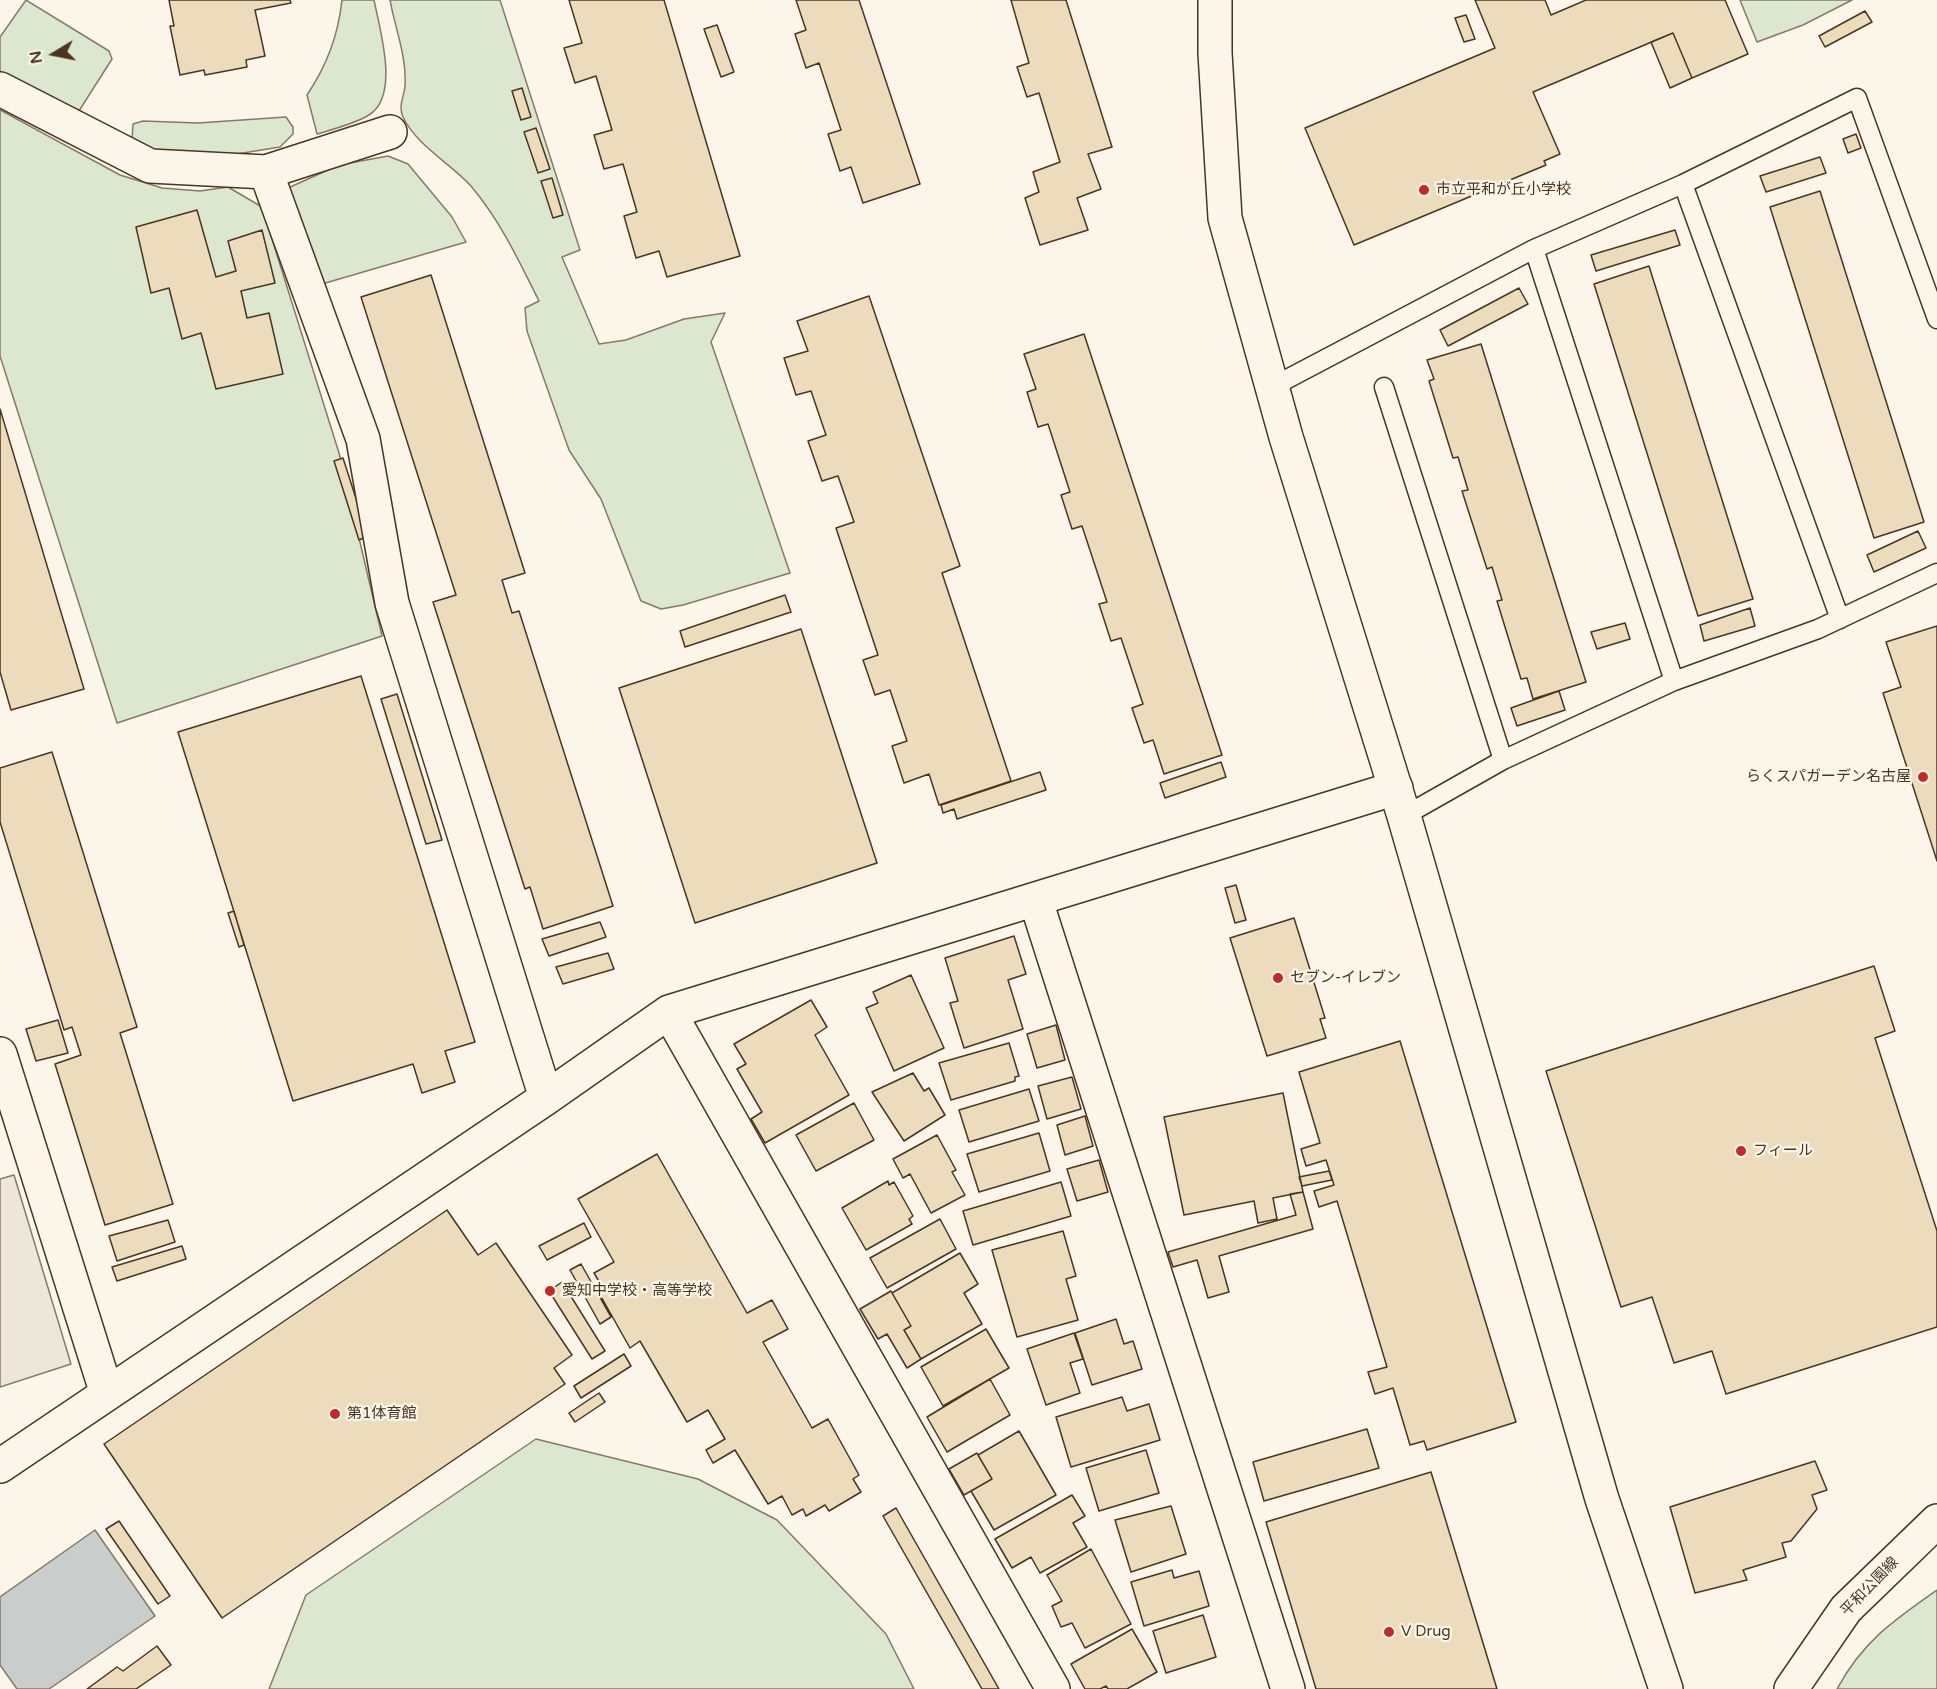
<!DOCTYPE html>
<meta charset="utf-8">
<style>
body{margin:0}
#map{position:relative;width:1937px;height:1689px;overflow:hidden;background:#fbf6e9;font-family:"Varela Round",sans-serif}
canvas{display:block}
.north{position:absolute;left:24px;top:24px;width:60px;height:60px;-webkit-text-stroke:4px #fbf6e9;paint-order:stroke;rotate:260deg;font-size:16px;font-weight:700;line-height:24px;text-align:center;color:#4a3520}
.north::after{content:'';display:block;margin:auto;width:21px;height:27px;background:#4a3520;clip-path:polygon(50% 0,100% 100%,50% 72%,0 100%)}
</style>
<div id="map">
<canvas width="1937" height="1689"></canvas>
<div class="north">N</div>
</div>
<script>
const ctx = document.querySelector('canvas').getContext('2d');
ctx.lineJoin = 'round';
function fillPath(path, color) { ctx.fillStyle = color; ctx.fill(path, 'evenodd'); }
function trace(path, color, width, dash) { ctx.strokeStyle = color; ctx.lineWidth = width; ctx.lineCap = dash ? 'butt' : 'round'; ctx.setLineDash(dash || []); ctx.stroke(path); }
function label(font, color, halo, rows, align = 'center') {
  ctx.font = font + ' "Varela Round","Noto Sans JP",sans-serif'; ctx.lineWidth = 4.5; ctx.setLineDash([]); ctx.textBaseline = 'middle'; ctx.strokeStyle = halo; ctx.fillStyle = color; for (const [text, x, y, turn = 0] of rows) {
    ctx.save(); ctx.translate(x, y); ctx.rotate((+turn || 0) * Math.PI / 180); ctx.textAlign = isNaN(turn) ? turn : align; if (halo) ctx.strokeText(text, 0, 0); ctx.fillText(text, 0, 0); ctx.restore();
  }
}
const green = new Path2D(`
 M26 0 109 51 112 59 77 114 0 72V37Z
 M342 0H374C380 30 400 96 369 115 354 124 334 129 317 134L307 95C327 65 338 36 342 0Z
 M390 0H500L580 250 562 257 599 344 626 340 684 319 725 313 711 342 790 573 683 605 661 609 641 601 601 499 569 450 527 331 525 308 539 301C518 259 501 222 471 186 450 163 417 146 403 117 398 106 404 97 405 86 407 57 395 28 390 0Z
 M1740 0H1852L1803 25 1757 42Z
 M0 110 120 175 162 188 200 191 228 187 262 207 339 453 382 636 117 723 0 356Z
 M286 117 293 127V134L280 147 206 159 167 156 132 140 133 124 143 121 198 123Z
 M388 156 408 164 452 217 466 242 322 284 288 188 339 165Z
 M536 1439 698 1479 777 1520 886 1634 914 1689H269L306 1595Z
 M1937 1590V1689H1837C1863 1641 1894 1620 1937 1590Z`);
const parking = new Path2D(`
 M14 1175 71 1364 0 1387V1179Z`);
const water = new Path2D(`
 M95 1530 155 1616 49 1689H17L0 1665V1597Z`);
const building = new Path2D(`
 M169 0H290L291 3 255 10 265 56 246 60 247 67 205 75 204 70 180 75 170 26H174Z
 M569 0H664L740 256 667 277 659 251 636 258 624 216 637 212 623 164 604 169 594 135 612 130 596 76 575 83 564 48 582 43Z
 M796 0H859L920 184 863 203 851 167 840 171 828 134 841 130 819 63 806 68 795 34 806 30Z
 M1011 0H1066L1112 147 1088 154 1101 189 1077 198 1088 230 1040 245 1025 198 1039 192 1033 172 1060 162 1039 93 1027 97 1017 67 1029 63Z
 M1475 0H1545L1551 15 1586 0H1725L1748 54 1692 78 1673 33 1533 92 1560 154 1544 161 1546 165 1354 245 1305 128 1495 48Z
 M1865 11 1872 22 1825 47 1819 36Z
 M1466 15 1475 39 1464 42 1455 18Z
 M717 25 734 72 721 77 704 29Z
 M1673 33 1692 78 1670 88 1651 42Z
 M522 88 531 117 521 120 512 91Z
 M536 128 550 169 538 173 524 132Z
 M1856 134 1861 148 1848 153 1843 139Z
 M1820 157 1826 173 1766 192 1760 176Z
 M552 178 563 215 553 218 541 181Z
 M1820 191 1924 522 1874 538 1770 207Z
 M197 210 216 277 236 271 228 241 262 230 275 283 241 291 247 318 269 313 283 374 216 389 201 333 182 339 169 288 151 293 136 227Z
 M1675 230 1680 245 1596 271 1591 255Z
 M1649 266 1753 599 1698 616 1594 284Z
 M431 275 525 573 502 580 512 613 519 611 613 906 543 929 530 887 525 889 433 602 456 595 361 297Z
 M1519 288 1528 304 1448 346 1440 330Z
 M869 296 960 566 942 573 1011 781 939 805 929 774 904 783 892 746 907 741 890 690 875 695 863 660 878 655 836 528 854 522 838 476 822 481 808 441 826 435 811 391 796 395 784 358 808 351 797 321Z
 M1084 334 1222 755 1164 774 1153 740 1144 743 1132 708 1143 704 1121 638 1111 641 1099 604 1107 602 1082 526 1072 529 1061 495 1070 492 1048 424 1038 427 1027 392 1036 389 1024 354Z
 M1481 344 1586 682 1533 699 1527 678 1521 679 1497 601 1502 600 1492 567 1487 569 1462 491 1468 490 1458 457 1453 458 1429 381 1434 379 1427 360Z
 M0 409 84 689 11 710 0 672Z
 M343 458 368 536 359 540 334 461Z
 M1918 531 1926 548 1874 572 1867 555Z
 M785 595 791 612 685 647 680 631Z
 M1750 608 1755 626 1704 641 1700 625Z
 M1625 623 1630 639 1597 649 1591 632Z
 M1937 626V861L1883 693 1901 687 1886 642Z
 M801 629 877 863 695 923 619 688Z
 M361 676 475 1042 445 1051 455 1082 422 1093 413 1064 293 1101 178 732Z
 M1559 691 1565 710 1517 726 1511 708Z
 M397 694 442 840 426 844 381 699Z
 M52 752 137 1027 120 1033 173 1204 105 1225 55 1064 81 1055 72 1027 64 1030 0 822V768Z
 M1221 762 1226 777 1165 798 1160 783Z
 M1040 772 1046 790 957 819 954 809 943 813 941 805Z
 M1236 885 1246 920 1235 923 1225 888Z
 M234 911 244 945 239 947 228 913Z
 M1294 918 1325 1018 1320 1019 1326 1038 1267 1056 1230 938Z
 M600 922 606 937 549 956 542 939Z
 M1014 936 1026 974 1008 980 1023 1029 964 1048 950 1003 958 1001 945 958Z
 M608 953 614 969 563 984 556 967Z
 M1874 966 1895 1031 1875 1038 1937 1231V1327L1726 1394 1712 1351 1674 1363 1652 1297 1621 1307 1546 1071Z
 M911 975 944 1048 894 1071 866 1008 878 1003 873 992Z
 M811 1000 827 1027 815 1035 849 1095 765 1143 751 1119 762 1112 737 1069 746 1064 734 1044Z
 M58 1020 68 1053 36 1061 26 1029Z
 M1056 1025 1065 1060 1037 1068 1027 1034Z
 M1400 1041 1516 1422 1427 1450 1424 1441 1410 1445 1393 1388 1375 1394 1368 1372 1387 1367 1337 1201 1319 1207 1314 1191 1334 1185 1326 1160 1306 1166 1301 1149 1320 1143 1299 1072Z
 M1009 1043 1019 1076 1015 1077V1081L951 1100 939 1063Z
 M913 1073 924 1091 929 1088 945 1115 904 1141 872 1092Z
 M1072 1077 1081 1109 1047 1119 1038 1086Z
 M1029 1089 1039 1121 969 1142 959 1110Z
 M1283 1093 1303 1192 1273 1198 1277 1219 1258 1223 1254 1201 1184 1215 1164 1117Z
 M854 1103 874 1140 816 1171 796 1135Z
 M1085 1116 1093 1146 1065 1155 1057 1125Z
 M1039 1133 1050 1171 979 1192 967 1154Z
 M937 1135 956 1170 952 1172 965 1195 931 1213 910 1174 903 1178 893 1159Z
 M657 1154 747 1313 772 1300 788 1329 763 1342 812 1428 828 1419 859 1475 853 1479 861 1492 829 1511 825 1505 806 1516 803 1509 792 1515 782 1496 768 1504 735 1450 713 1463 706 1450 725 1439 708 1410 687 1422 640 1341 630 1348 599 1293 604 1290 594 1273 614 1262 578 1199Z
 M1099 1160 1108 1192 1077 1201 1067 1169Z
 M1329 1171 1332 1180 1302 1186 1299 1177Z
 M888 1181 889 1185 894 1182 913 1216 909 1219 912 1224 866 1250 842 1208Z
 M1061 1182 1071 1216 973 1245 963 1211Z
 M1303 1192 1313 1229 1219 1256 1229 1292 1208 1298 1197 1260 1173 1267 1168 1252 1296 1215 1290 1194Z
 M447 1210 478 1255 496 1243 572 1355 554 1368 565 1384 222 1618 104 1444Z
 M940 1219 956 1249 887 1288 870 1258Z
 M168 1220 175 1242 117 1261 109 1236Z
 M584 1223 591 1237 547 1260 539 1246Z
 M1063 1231 1076 1276 1066 1279 1078 1320 1017 1337 992 1250Z
 M182 1246 186 1259 117 1281 112 1267Z
 M960 1253 978 1284 964 1293 982 1324 921 1359 904 1330 911 1326 892 1293Z
 M581 1264 611 1317 600 1324 570 1270Z
 M562 1282 605 1351 592 1359 549 1291Z
 M891 1291 911 1326 904 1330 921 1359 907 1368 887 1334 878 1339 860 1309Z
 M1116 1319 1124 1344 1133 1341 1142 1369 1092 1385 1075 1333Z
 M986 1329 1009 1368 943 1406 921 1367Z
 M1074 1333 1083 1359 1070 1363 1080 1393 1046 1405 1027 1349Z
 M624 1354 631 1366 581 1398 574 1386Z
 M990 1379 1010 1415 947 1452 927 1417Z
 M599 1393 605 1402 575 1422 569 1413Z
 M1122 1397 1127 1411 1149 1404 1160 1440 1071 1467 1056 1417Z
 M1367 1429 1379 1468 1264 1501 1253 1462Z
 M1019 1431 1056 1495 994 1530 971 1491 992 1479 978 1455Z
 M1146 1450 1159 1493 1099 1511 1086 1468Z
 M977 1453 992 1479 964 1495 949 1469Z
 M1815 1461 1827 1490 1812 1495 1817 1509 1791 1541 1782 1543 1786 1557 1743 1570 1747 1580 1695 1593 1670 1507Z
 M1431 1472 1497 1689H1316L1266 1522Z
 M1072 1495 1085 1516 1073 1523 1087 1547 1040 1573 1031 1557 1012 1568 995 1539Z
 M1171 1506 1186 1554 1131 1572 1115 1520Z
 M896 1508 999 1689H982L883 1516Z
 M119 1521 170 1596 158 1604 106 1529Z
 M1091 1549 1131 1624 1085 1648 1072 1623 1061 1627 1052 1606 1062 1601 1047 1575Z
 M1172 1570 1174 1578 1199 1571 1209 1606 1144 1626 1131 1582Z
 M1203 1615 1216 1657 1166 1673 1153 1631Z
 M1132 1629 1157 1672 1127 1689H1108L1106 1686 1100 1689H1085L1071 1664Z
 M157 1646 171 1665 136 1689H87L117 1667 123 1671Z`);
const service = new Path2D(`
 M1683 184 1840 619
 M1534 249 1674 681
 M1272 387 1534 249 1683 184 1857 98 1937 319
 M1384 387 1503 760
 M1404 816 1503 760 1674 681 1818 629 1937 573`);
const minor = new Path2D(`
 M0 89 150 166 266 172 390 132
 M266 172 363 439 392 603 546 1098
 M1036 901 1288 1689
 M669 1012 1053 1689
 M0 1054 107 1394
 M0 1466 546 1098 669 1012 1396 788`);
const tertiary = new Path2D(`
 M1215 0V53L1225 218 1286 437 1404 816 1602 1499 1666 1689
 M1791 1689 1846 1609 1937 1521`);
const markers = [
 [1424,190,6,"#c62828"],
 [1923,777,6,"#c62828"],
 [1278,978,6,"#c62828"],
 [1741,1151,6,"#c62828"],
 [550,1291,6,"#c62828"],
 [335,1414,6,"#c62828"],
 [1389,1632,6,"#c62828"]
];
const poiNames = [
 ["市立平和が丘小学校",1436,190],
 ["らくスパガーデン名古屋",1911,777,"right"],
 ["セブン-イレブン",1290,978],
 ["フィール",1753,1151],
 ["愛知中学校・高等学校",562,1291],
 ["第1体育館",347,1414],
 ["V Drug",1401,1632]
];
const streetNames = [
 ["平和公園線",1870,1587,-46]
];
fillPath(green, '#dce7d0');
trace(green, '#887966', 1.5);
fillPath(parking, '#ede7d9');
trace(parking, '#887966', 1.5);
fillPath(water, '#c9cecd');
trace(water, '#887966', 1.5);
fillPath(building, '#ecdcbc');
trace(building, '#4a3520', 1.5);
trace(service, '#4a3520', 21);
trace(minor, '#4a3520', 36);
trace(tertiary, '#4a3520', 36);
trace(service, '#fbf6e9', 18);
trace(minor, '#fbf6e9', 33);
trace(tertiary, '#fbf6e9', 33);
for (const [x, y, r, color] of markers) { const dot = new Path2D(); dot.arc(x, y, r, 0, 2 * Math.PI); ctx.fillStyle = color; ctx.fill(dot); trace(dot, '#fbf6e9', 2); }
label('15px', '#4a3520', '#fbf6e9', poiNames, 'left');
label('15px', '#4a3520', '#fbf6e9', streetNames);
</script>
